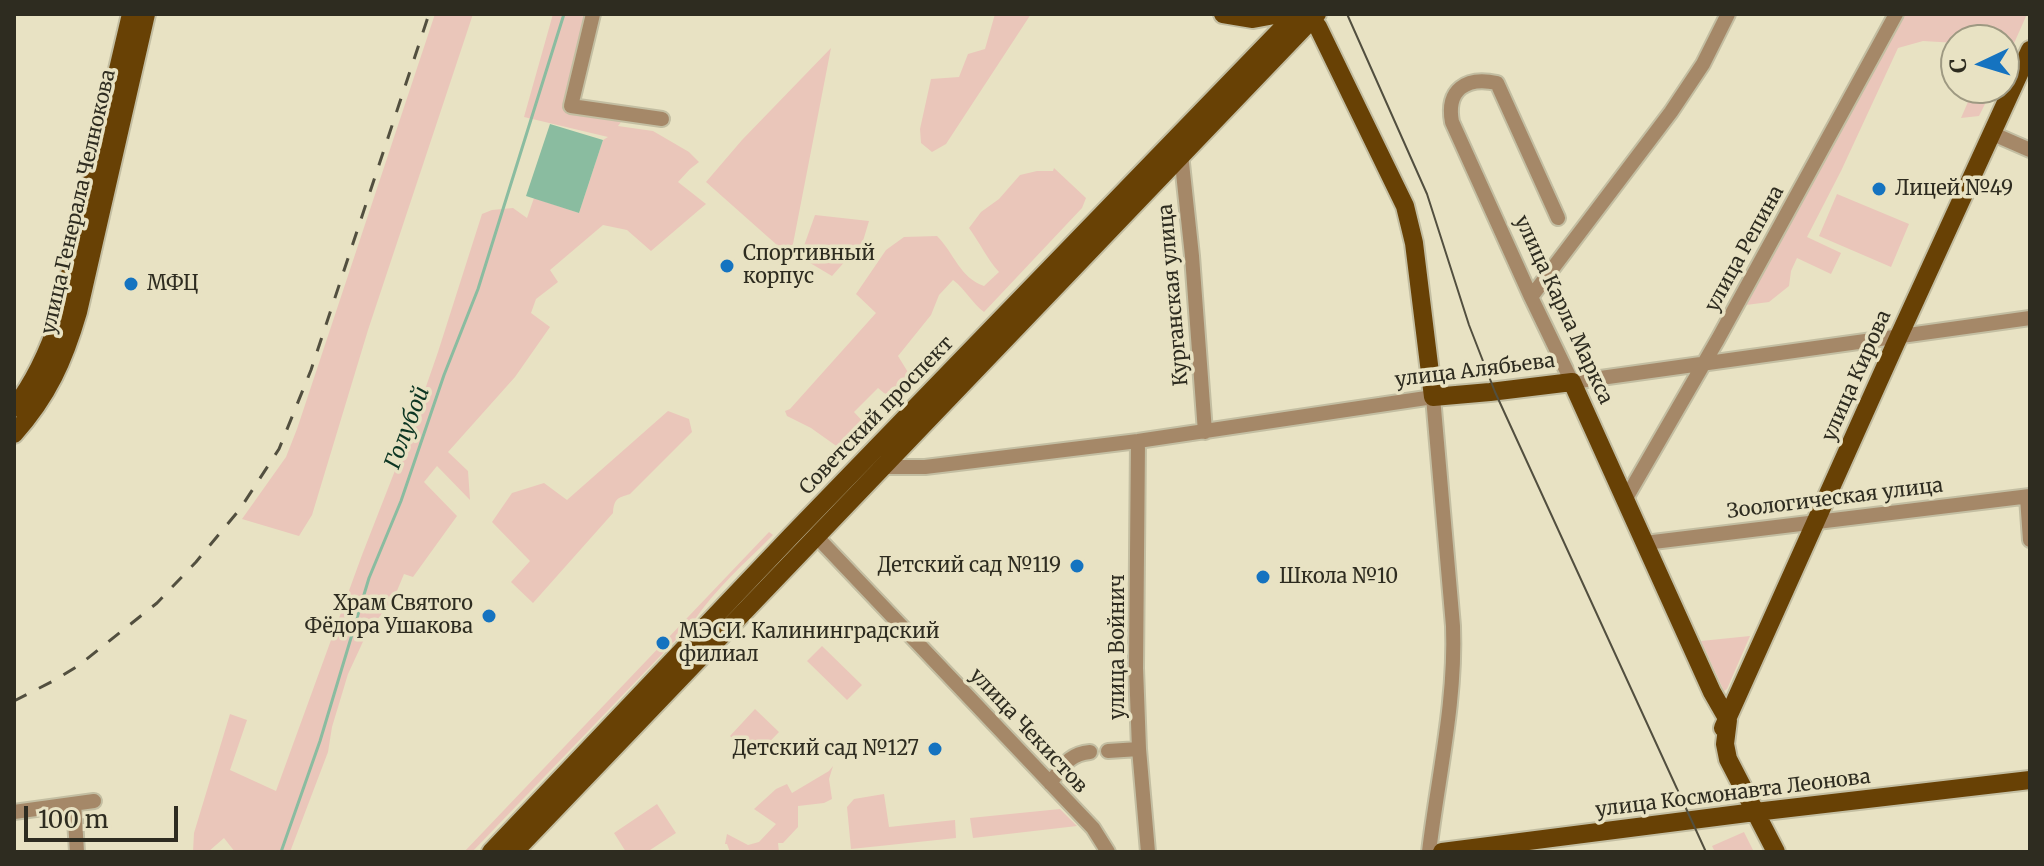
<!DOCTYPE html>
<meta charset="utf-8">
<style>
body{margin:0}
#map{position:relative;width:2044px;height:866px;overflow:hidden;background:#e8e2c3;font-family:Merriweather,serif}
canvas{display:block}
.frame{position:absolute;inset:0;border:16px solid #2e2c20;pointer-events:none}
.north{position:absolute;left:1940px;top:24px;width:80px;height:80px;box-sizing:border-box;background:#e8e2c3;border:2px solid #9e9982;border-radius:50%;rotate:266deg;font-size:22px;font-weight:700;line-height:32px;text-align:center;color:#2e2c20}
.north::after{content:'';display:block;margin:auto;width:28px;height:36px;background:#1573c0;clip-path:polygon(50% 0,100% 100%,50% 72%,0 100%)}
.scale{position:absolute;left:24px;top:806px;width:154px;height:36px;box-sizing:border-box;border:4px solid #2e2c20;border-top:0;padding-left:10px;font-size:24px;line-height:28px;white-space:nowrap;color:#2e2c20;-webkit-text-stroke:6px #e8e2c3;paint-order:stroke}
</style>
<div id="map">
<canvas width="2044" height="866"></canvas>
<div class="frame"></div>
<div class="north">С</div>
<div class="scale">100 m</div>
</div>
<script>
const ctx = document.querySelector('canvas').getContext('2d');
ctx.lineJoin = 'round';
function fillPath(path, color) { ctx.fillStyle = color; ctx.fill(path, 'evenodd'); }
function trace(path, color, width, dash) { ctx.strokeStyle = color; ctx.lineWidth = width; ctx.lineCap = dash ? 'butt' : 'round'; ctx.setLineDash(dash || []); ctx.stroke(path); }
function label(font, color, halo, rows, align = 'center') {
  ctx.font = font + ' Merriweather,serif'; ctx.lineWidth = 7; ctx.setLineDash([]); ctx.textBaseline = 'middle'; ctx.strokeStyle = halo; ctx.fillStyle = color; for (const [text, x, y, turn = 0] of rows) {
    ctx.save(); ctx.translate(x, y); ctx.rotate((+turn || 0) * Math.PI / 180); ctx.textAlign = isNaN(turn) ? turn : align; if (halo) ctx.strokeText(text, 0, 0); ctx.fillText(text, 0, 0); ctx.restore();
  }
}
const green = new Path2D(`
 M435 14H473L368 330 312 515 299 536 242 519 286 457 297 429Z
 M553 14H587L565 109 624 118 618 126 653 131 689 152 699 162 690 169 678 182 706 204 651 251 627 230 603 225 550 270 558 282 536 299 531 313 550 327 515 377 448 452 468 471 470 500 437 466 424 482 457 516 413 577 404 574 394 598 367 633 348 674 332 727 328 752 290 852H235L224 838 208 852H193L194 833 230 714 247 720 230 770 276 791 362 555 412 427 438 352 482 214 492 210 513 208 527 218 534 198 579 213 603 140 608 137 524 117Z
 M995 14H1031L946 144 932 152 921 143 920 129 931 79 959 77 968 54 985 49Z
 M1903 14H2027L2004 66V40H1956V43L1923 41 1898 48 1841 171 1807 237 1841 253 1831 274 1797 258 1791 271 1789 286 1769 302 1746 305 1892 27Z
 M831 48 792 249 786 253 706 182 742 140Z
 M1974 88H1993L1979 116 1961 118Z
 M1054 168 1086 198 1082 208 984 312C972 303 965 289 953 280L939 295 931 315 898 356 914 382 898 399 884 393 878 388 854 412 867 426V437L849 455 811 428 787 416 785 411 790 409 876 313 856 294 886 250 904 237 937 236C954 253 960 278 984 286L999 272C987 259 980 243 969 228L981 212 999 199 1020 175 1037 171H1053Z
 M1837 194 1909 224 1891 267 1819 236Z
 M815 215 869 221 863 241 832 276 800 257Z
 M668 411 689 419 692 432 630 494C617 498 614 499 613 513L533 603 511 582 530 561 492 522 512 493 544 483 567 500Z
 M769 532 773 535C745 563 716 588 693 622L472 852H464Z
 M1750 636 1727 689 1724 691 1701 641Z
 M822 646 862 685 847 700 807 661Z
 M755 709 779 732 754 758 730 736Z
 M833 766 829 779 832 799 824 803 798 806V827L783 843H778L779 852H730L727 844H725L727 834 748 845 759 842 776 824 754 809 776 789 787 784 792 793 829 771Z
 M884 794 889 827 955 820 956 838 851 849 847 807 854 799Z
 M657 804 676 833 647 852H626L614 833Z
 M1060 809 1077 826 973 838 970 818Z
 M1744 832 1754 852H1715L1712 846Z`);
const water = new Path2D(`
 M550 124 603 140 579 213 526 196Z`);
const stream = new Path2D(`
 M281 852 320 741 369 578 401 501 444 375 478 289 564 14`);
const minor = new Path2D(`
 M593 14 571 106 662 119
 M1991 133 2030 150
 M1181 154 1192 256 1205 432
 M1558 218 1497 83C1466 76 1446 90 1452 122L1531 297 1572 382 2030 318
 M1531 297 1671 112 1703 64 1728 14
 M1138 441 1136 668 1139 749 1148 852
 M881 467H925L1138 441 1433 397 1453 626C1456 702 1438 776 1429 852
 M2027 497 2030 540
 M1625 500 1718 339 1896 14
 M816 536 1093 828 1108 852
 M1645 543 2030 496
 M1108 751 1139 749
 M1050 783C1063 767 1068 754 1090 752
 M74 804 77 852
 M14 812 94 801`);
const major = new Path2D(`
 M1223 14 1253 19 1280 14
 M1308 14 1318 27 1405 206 1414 243 1433 397 1490 392 1572 382 1712 692 1728 720 1725 744 1728 759 1776 852
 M14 408C36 380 49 350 60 317L131 14
 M14 434C48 396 64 360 78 312L146 14
 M1723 728 1899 336 2030 50
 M491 852 791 536 1296 14
 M514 852 1317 14
 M1442 852 1747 813 2030 780`);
const tram = new Path2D(`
 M1347 14 1427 194 1469 325 1495 392 1706 852`);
const rail = new Path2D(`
 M14 701 55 680 78 666 157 603 196 562 240 509 279 449 311 370 429 14`);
const markers = [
 [1879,189,8,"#1573c0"],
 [727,266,8,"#1573c0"],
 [131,284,8,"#1573c0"],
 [1077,566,8,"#1573c0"],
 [1263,577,8,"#1573c0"],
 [489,616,8,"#1573c0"],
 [663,643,8,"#1573c0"],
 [935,749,8,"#1573c0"]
];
const poiNames = [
 ["Лицей №49",1895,189],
 ["Спортивный",743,254],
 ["корпус",743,277],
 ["МФЦ",147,284],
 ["Детский сад №119",1061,566,"right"],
 ["Школа №10",1279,577],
 ["Храм Святого",473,604,"right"],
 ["Фёдора Ушакова",473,627,"right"],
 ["МЭСИ. Калининградский",679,632],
 ["филиал",679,655],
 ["Детский сад №127",919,749,"right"]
];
const streetNames = [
 ["улица Генерала Челнокова",79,202,-77],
 ["улица Репина",1745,249,-61],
 ["Курганская улица",1174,295,-95],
 ["улица Карла Маркса",1563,310,65],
 ["улица Алябьева",1475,371,-7],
 ["улица Кирова",1857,376,-66],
 ["Советский проспект",877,416,-46],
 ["Зоологическая улица",1835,499,-7],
 ["улица Войнич",1118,647,-90],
 ["улица Чекистов",1028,731,47],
 ["улица Космонавта Леонова",1733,794,-7]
];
const waterNames = [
 ["Голубой",408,428,-69]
];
fillPath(green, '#eac6ba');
fillPath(water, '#8abca0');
trace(stream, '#8abca0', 3);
trace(minor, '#c3bea2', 18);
trace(major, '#c3bea2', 22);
trace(minor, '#a58868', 14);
trace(major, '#684105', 18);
trace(tram, '#524f3f', 2);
trace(rail, '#524f3f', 3, [14, 14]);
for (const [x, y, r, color] of markers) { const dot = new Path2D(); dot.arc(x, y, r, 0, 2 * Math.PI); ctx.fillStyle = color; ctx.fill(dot); trace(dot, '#e8e2c3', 3); }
label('20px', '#2e2c20', '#e8e2c3', poiNames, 'left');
label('20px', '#2e2c20', '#e8e2c3', streetNames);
label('italic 22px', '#0b3522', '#e8e2c3', waterNames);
</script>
